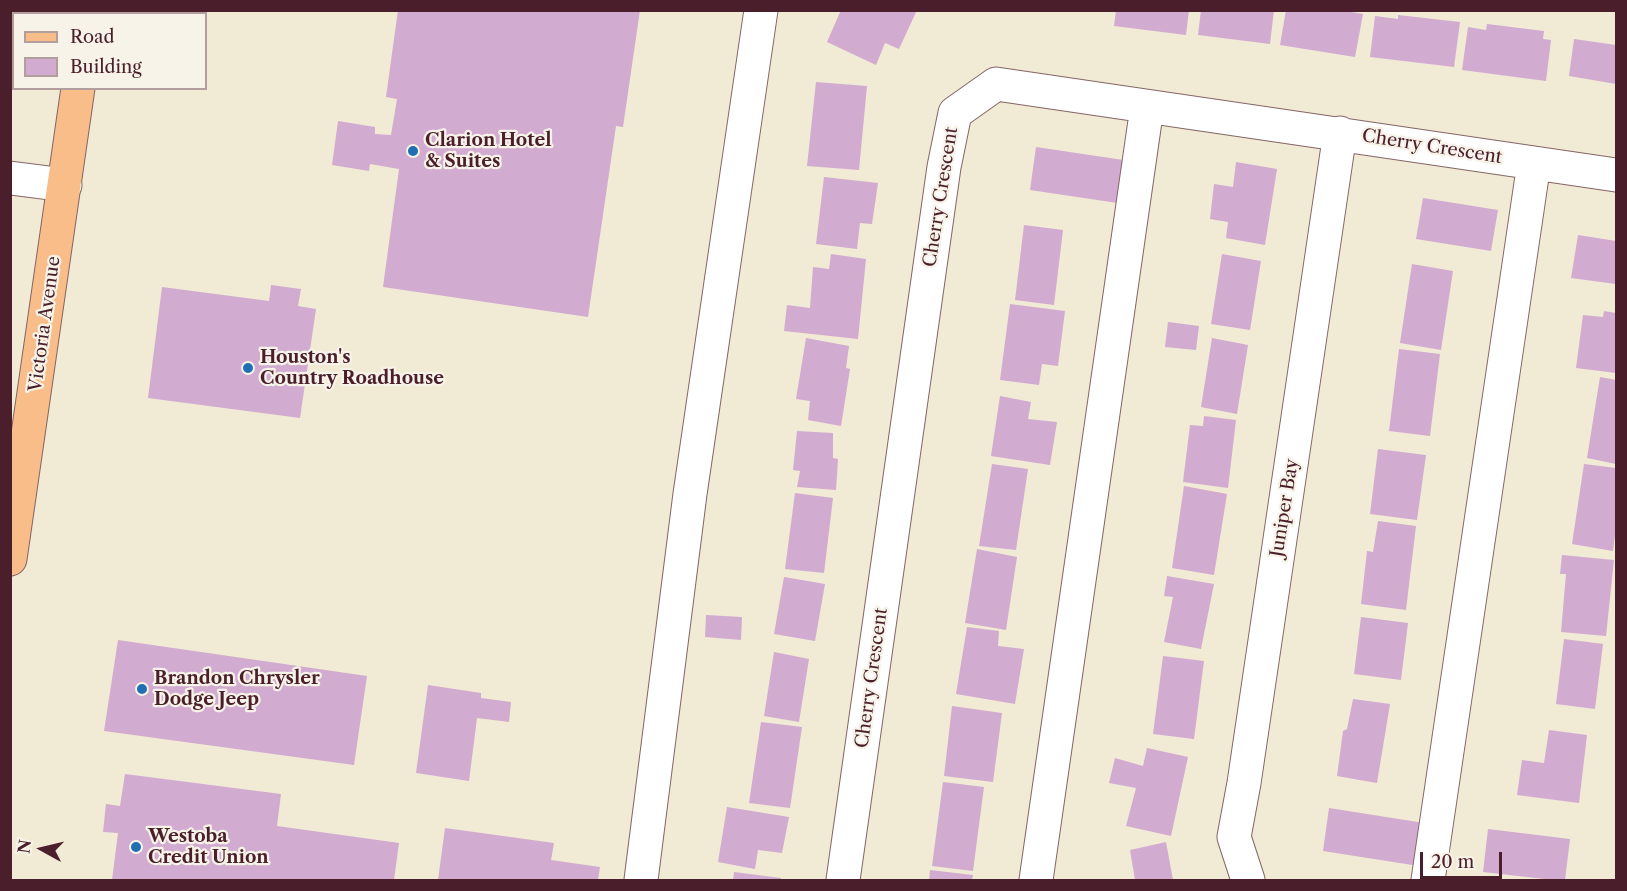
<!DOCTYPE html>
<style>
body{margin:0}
#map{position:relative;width:1627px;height:891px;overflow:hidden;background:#f1ead4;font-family:"Libre Caslon Text",serif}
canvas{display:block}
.frame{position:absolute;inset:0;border:12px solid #4a1f2b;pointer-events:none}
.legend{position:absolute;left:12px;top:12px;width:195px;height:78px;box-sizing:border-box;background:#f7f3e8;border:2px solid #b29e9c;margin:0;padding:8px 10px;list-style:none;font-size:18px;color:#4a1f2b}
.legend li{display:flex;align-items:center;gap:12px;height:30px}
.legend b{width:30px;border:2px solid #b29e9c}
.north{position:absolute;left:12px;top:819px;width:60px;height:60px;-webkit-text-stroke:4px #f7f3e8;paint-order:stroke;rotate:278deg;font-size:16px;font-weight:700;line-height:24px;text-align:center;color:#4a1f2b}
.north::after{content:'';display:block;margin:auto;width:21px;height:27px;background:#4a1f2b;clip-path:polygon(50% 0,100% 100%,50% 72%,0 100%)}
.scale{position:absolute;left:1420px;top:852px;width:82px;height:27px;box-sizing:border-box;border:3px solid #4a1f2b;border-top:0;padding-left:8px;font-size:18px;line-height:21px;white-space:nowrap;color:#4a1f2b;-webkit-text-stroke:4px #f7f3e8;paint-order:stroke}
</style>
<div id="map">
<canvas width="1627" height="891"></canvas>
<div class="frame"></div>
<ul class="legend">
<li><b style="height:8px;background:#f8bd88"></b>Road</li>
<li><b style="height:16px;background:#d2abd1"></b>Building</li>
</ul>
<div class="north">N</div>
<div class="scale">20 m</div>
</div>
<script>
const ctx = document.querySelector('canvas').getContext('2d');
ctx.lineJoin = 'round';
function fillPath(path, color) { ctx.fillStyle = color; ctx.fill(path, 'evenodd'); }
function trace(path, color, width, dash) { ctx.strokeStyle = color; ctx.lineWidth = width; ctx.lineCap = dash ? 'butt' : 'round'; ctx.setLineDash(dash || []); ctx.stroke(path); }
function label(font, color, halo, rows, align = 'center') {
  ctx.font = font + ' "Libre Caslon Text",serif'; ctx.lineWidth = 4.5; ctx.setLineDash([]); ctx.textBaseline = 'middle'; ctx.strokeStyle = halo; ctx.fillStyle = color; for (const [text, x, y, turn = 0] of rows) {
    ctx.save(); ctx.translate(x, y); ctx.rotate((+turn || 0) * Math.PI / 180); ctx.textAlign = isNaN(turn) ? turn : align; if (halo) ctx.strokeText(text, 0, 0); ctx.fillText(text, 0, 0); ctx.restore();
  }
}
const building = new Path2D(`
 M398 10H640L623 127 616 126 588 317 383 287 399 169 370 164 369 171 332 165 338 121 375 127V134L391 135 397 99 386 97Z
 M841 10H917L899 49 885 43 876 65 827 42Z
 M1116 10H1189L1186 35 1114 26Z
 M1201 10H1274L1270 44 1198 35Z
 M1286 10H1340L1363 14 1355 57 1280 45Z
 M1398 15 1460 22 1454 67 1370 57 1375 16 1398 19Z
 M1487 24 1544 31 1543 39 1551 40 1546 81 1462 70 1468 27 1486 30Z
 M1574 39 1616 45V84L1569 76Z
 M816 82 867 86 859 170 807 166Z
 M1036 147 1130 161 1124 204 1030 190Z
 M1236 162 1277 169 1265 245 1226 238 1228 222 1210 219 1214 184 1233 187Z
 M824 177 878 183 872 224 860 223 857 249 816 244Z
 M1423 198 1498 210 1491 251 1416 239Z
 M1024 225 1063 230 1054 305 1015 300Z
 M1578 235 1616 241V284L1571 278Z
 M831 254 866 259 858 339 784 331 787 305 810 308 813 267 829 269Z
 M1222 254 1261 261 1250 330 1211 324Z
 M1412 264 1453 271 1441 350 1400 343Z
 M271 285 301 289 298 306 316 309 300 418 148 398 162 287 269 301Z
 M1010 304 1065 311 1058 366 1042 364 1039 385 1000 380Z
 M1604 311 1616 313V373L1576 368 1583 315 1603 317Z
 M1168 322 1199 326 1196 350 1165 347Z
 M806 338 849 346 846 368 850 369 841 426 808 420 810 401 796 399Z
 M1212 338 1248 345 1237 414 1201 407Z
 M1399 349 1440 354 1430 436 1389 431Z
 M1600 377 1616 380V464L1587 458Z
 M1000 396 1031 402 1028 419 1057 422 1050 465 991 456Z
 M1204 416 1236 420 1228 488 1183 482 1190 425 1203 426Z
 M797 431 833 433V458L838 459 836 490 797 487 800 471 793 470Z
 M1378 449 1426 455 1417 520 1370 514Z
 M992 464 1028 469 1016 550 979 546Z
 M1584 464 1616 468V528L1613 551 1572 544Z
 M1184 486 1227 494 1214 575 1172 568Z
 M795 493 833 498 824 573 785 569Z
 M1378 521 1416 526 1406 610 1361 604 1367 551 1373 552Z
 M977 549 1017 557 1006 630 965 623Z
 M1562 555 1614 560 1606 636 1561 632 1566 574H1560Z
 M1167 576 1214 584 1201 649 1164 642 1173 597 1164 596Z
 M784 577 825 584 815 641 774 634Z
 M706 615 742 617 741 640 705 637Z
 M1361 617 1408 623 1401 680 1354 674Z
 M967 627 999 631 998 646 1024 649 1015 704 956 694Z
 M1564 639 1603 644 1595 709 1556 704Z
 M118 640 367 676 354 765 104 731Z
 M774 652 809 659 799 722 764 716Z
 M1163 656 1204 661 1194 739 1153 734Z
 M428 685 481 693V698L511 702 509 722 477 718 469 781 416 773Z
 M1353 699 1390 704 1377 783 1337 776 1343 731 1347 729Z
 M952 706 1002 713 993 782 944 776Z
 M761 722 802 727 790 808 749 803Z
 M1549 730 1587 735 1579 803 1517 795 1522 760 1544 763Z
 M1147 748 1188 757 1171 836 1126 826 1136 788 1109 783 1115 758 1143 766Z
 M125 774 281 794 277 826 399 843 394 880H112L118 833 103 832 106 804 120 806Z
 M943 782 984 787 973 871 932 866Z
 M727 807 789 817 782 853 758 850 755 869 718 862Z
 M1329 808 1424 823 1419 866 1323 851Z
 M445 828 554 843 551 860 600 867 598 880H438Z
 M1488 829 1570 839 1565 880H1553L1483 872Z
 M1166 842 1173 880H1135L1130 850Z
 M930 870 973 875 972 880H929Z
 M734 872 781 878V880H733Z`);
const minor = new Path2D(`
 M10 178 65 185
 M641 880 690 494 761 10
 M843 880 944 167 955 113 996 84 1616 175
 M1036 880 1147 107
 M1248 880 1234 837 1244 783 1340 133
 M1428 880 1534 163`);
const major = new Path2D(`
 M88 14 89 10
 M10 559 78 88`);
const markers = [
 [413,151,6,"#1f6fb2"],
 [248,368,6,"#1f6fb2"],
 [142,689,6,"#1f6fb2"],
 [136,847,6,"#1f6fb2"]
];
const poiNames = [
 ["Clarion Hotel",425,141],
 ["& Suites",425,162],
 ["Houston's",260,358],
 ["Country Roadhouse",260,379],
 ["Brandon Chrysler",154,679],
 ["Dodge Jeep",154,700],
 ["Westoba",148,837],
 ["Credit Union",148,858]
];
const streetNames = [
 ["Cherry Crescent",1432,147,9],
 ["Cherry Crescent",941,197,-81],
 ["Victoria Avenue",45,324,-82],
 ["Juniper Bay",1285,508,-81],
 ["Cherry Crescent",872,678,-82]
];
fillPath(building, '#d2abd1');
trace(minor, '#846666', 35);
trace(major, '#846666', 35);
trace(minor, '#fff', 33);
trace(major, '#f8bd88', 33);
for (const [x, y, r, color] of markers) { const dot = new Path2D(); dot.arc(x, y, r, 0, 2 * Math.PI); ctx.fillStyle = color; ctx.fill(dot); trace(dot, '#f7f3e8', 2); }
label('bold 18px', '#4a1f2b', '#f7f3e8', poiNames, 'left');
label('18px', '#4a1f2b', '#f7f3e8', streetNames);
</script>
